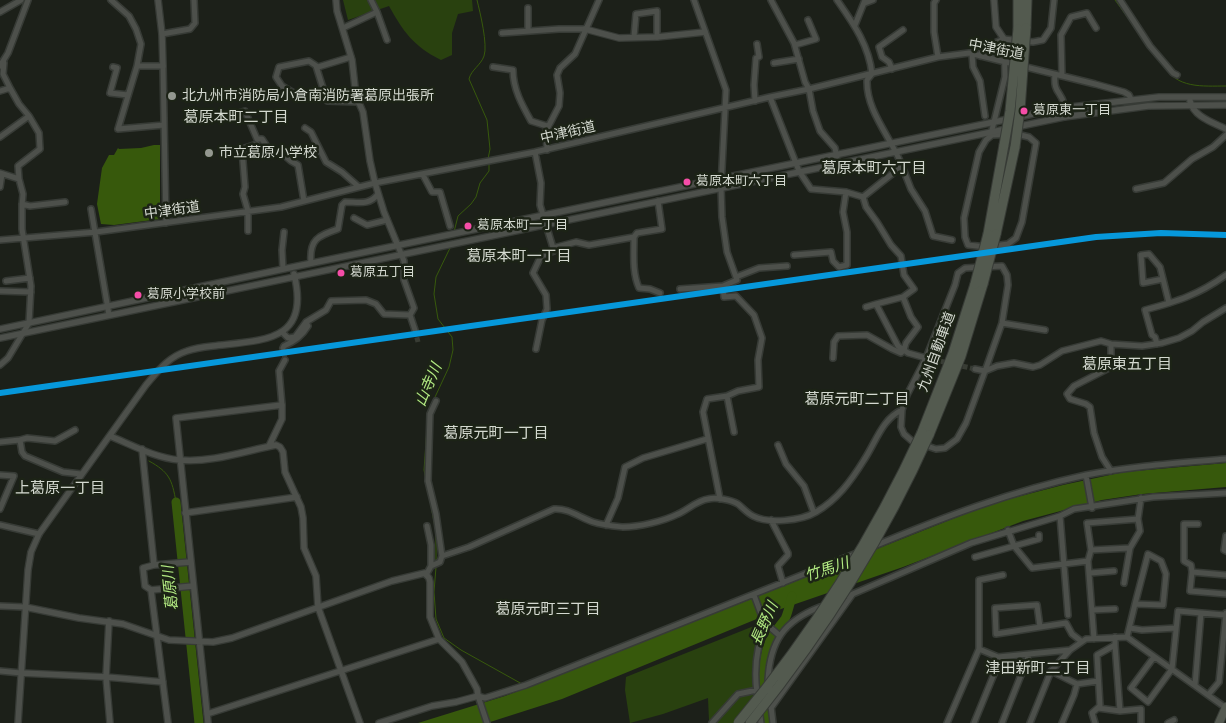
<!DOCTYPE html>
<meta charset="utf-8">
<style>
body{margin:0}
canvas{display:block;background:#1c2019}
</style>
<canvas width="1226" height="723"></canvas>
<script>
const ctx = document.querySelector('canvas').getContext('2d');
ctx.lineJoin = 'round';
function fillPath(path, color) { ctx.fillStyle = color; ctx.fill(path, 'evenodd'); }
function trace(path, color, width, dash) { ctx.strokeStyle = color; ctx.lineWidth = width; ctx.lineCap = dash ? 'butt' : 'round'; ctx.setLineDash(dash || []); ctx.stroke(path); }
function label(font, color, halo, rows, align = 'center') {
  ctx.font = font + ' "Archivo Narrow","Noto Sans JP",sans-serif'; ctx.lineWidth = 5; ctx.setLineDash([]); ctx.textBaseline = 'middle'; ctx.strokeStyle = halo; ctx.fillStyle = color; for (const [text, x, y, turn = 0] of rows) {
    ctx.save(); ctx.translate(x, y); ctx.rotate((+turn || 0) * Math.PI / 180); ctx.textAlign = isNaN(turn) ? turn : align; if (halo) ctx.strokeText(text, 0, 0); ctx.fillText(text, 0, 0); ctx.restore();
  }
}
const green = new Path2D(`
 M343 0H472L473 11 458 14 452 33V55L441 60C413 46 403 31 389 6L348 20Z
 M759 624H762L763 627 758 632 755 651V687L737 692 711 722 709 720 708 698 663 714 630 723 625 690 626 677Z
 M747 693H756V695L733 723H714L738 695Z`);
const water = new Path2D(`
 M154 145H160V219L114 225 101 224 97 204 102 168 109 155H114L118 148 119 149 141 148Z
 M1226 463V487L1142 494 1102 500 1023 521 903 567 781 609 562 699 487 723H418L505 696 554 677 990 504 1063 485 1124 472Z`);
const stream = new Path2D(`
 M477 0C480 12 488 45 484 56 481 65 471 70 469 79L487 120 490 149 488 159
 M1115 0 1141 36
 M1163 65C1177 89 1202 86 1226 86
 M454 232 458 216 471 204 476 197 480 183 489 171V163
 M429 410 449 367 453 350 452 337 438 319 434 294 436 277 450 248
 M428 414 424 470 436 532V561
 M149 461C169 472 172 479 176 502
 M436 567 434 592 436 619 444 638 461 650 522 684`);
const river = new Path2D(`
 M176 502 199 723
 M767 723C765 699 760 672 767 649 770 637 778 628 785 619 788 613 790 603 792 596`);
const minorTunnel = new Path2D(`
 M415 330 418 342
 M283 348 285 360
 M926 358 975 369`);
const minor = new Path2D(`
 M111 0 129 16 136 29 141 44 137 66 118 129 164 125
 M371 0 377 12 387 40
 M694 0 726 90 721 187 722 217 727 252 737 280 723 286 724 297 736 296 754 315 762 338 758 360 759 387 738 391 727 396 707 399 703 412 720 499
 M771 0 794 43 805 82 809 89 813 111 820 131 835 148 838 163
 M837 0C853 23 869 45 872 74L867 80C866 112 892 138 902 166L863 197
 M936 0 934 3V32L938 57
 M1120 0 1150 46 1173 73 1177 75
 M865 3 873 0
 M0 12 21 0
 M855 25 865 0
 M343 28 377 12
 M528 31V8
 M502 33 559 29H585
 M162 34 190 29 195 23 194 0
 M634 37 636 14 657 11V37
 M795 45 816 39 808 20
 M972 54 973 67 980 81 985 116
 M980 56 983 48 1004 39 1033 42 1043 40 1051 28 1054 0
 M4 63 3 74 10 88
 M774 63 799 59
 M0 66 8 53 28 0
 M137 66H163L166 223
 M316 66 327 101 358 102
 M113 67 117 68 110 93 128 95
 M493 67 513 70C513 89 522 105 531 121L547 126
 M892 69 889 62 882 57 879 47 903 30
 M1055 74C1053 93 1061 91 1064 104 1065 108 1064 113 1064 117
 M1062 76 1061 35 1071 17 1087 13 1096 28
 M0 91 10 88 19 104 29 116 0 137
 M297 95 282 86 276 77 279 67 309 61 318 67 351 57
 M770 97 799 171 811 189 846 192 863 197 866 207 877 222 891 245 901 256 904 275 914 289 903 297 911 317 918 327 906 343 904 350 908 353 926 358
 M755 101 754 85 756 58 759 57 757 44
 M235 114 245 111 257 139H262L270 151 283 154 291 161 298 165 304 201
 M305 128 311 132 326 162 342 172 359 187
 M991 134 1005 77 1004 39
 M1016 134 1029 137 1036 143 1022 222 1016 238 1008 244 986 247 968 245 965 237 964 218 979 152 986 140 992 135Z
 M547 150 546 131 559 106 560 93 557 75 560 68 575 54 599 0
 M535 152 541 183 540 205 554 251 541 256 533 273 546 295 547 309 542 320 536 349
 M902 166 911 189 925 211 933 236 952 240
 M0 173 19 179 23 194 22 206V229L31 286 29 323 8 358 0 365
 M423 175 432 192H440L450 226
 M19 179 18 166 40 149 39 133 29 116
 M0 187 2 174
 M1136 189 1164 183 1192 159 1213 147 1226 135
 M22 204 30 206 65 202
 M91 209 109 315
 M354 218 367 225 387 220
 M248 231V211L243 194 245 187 242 149 257 144
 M634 237C634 254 632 272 639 288L650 289 660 293
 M0 240 96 232 281 207 375 183 535 152 770 97 809 89 938 57 969 53 1095 84 1124 92 1129 95 1131 99
 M398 246 404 261V280L414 308 410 315 415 330
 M553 248 576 242 589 245 634 237 637 233 662 229 658 201
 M794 255 831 252 833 261 839 267 847 265V232L843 212 846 192
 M311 263C309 239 318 236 338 229L342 205 345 202C358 202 369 206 378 194
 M1002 266 1007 275 1008 285 1002 323 985 371 966 423 957 439 945 448 936 449 912 441 904 434 901 427 902 410 907 395 926 358 955 285 958 273 965 268Z
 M283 269 282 250 284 232
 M736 277 759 268 787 266
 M1163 279 1143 283 1141 255 1149 254 1160 267 1169 303
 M6 281 30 278
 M680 289 723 286
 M0 291 31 292
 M903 297 876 304 898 346 904 350
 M866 307 876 304
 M1002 323 1045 330
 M282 332 288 338 295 337 306 322 326 310 331 301 366 300 376 304 384 314 410 315
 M1157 344 1155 337 1152 335 1145 310C1178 301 1198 295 1226 275
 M283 348 284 346C295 341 302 336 308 326L306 322
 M833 358 834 342 838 336 867 335 892 349 901 353 904 350
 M975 369 985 371 997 366 1014 363 1033 367 1040 365 1062 351 1101 341 1111 344 1142 346 1162 343 1179 338 1192 331 1203 322 1226 308
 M727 396 734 432
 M282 405 279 371 285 360
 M20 440 27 438 55 441 75 430
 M0 442 20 440 22 452 25 456 63 472 81 474
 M778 445 786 464 804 486 814 513
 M1111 471 1102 457 1094 433 1090 407 1086 404 1070 399 1067 394 1074 386 1111 367V344
 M0 475 14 476 0 509
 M1086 475 1092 508
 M1060 516 1068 615
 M1138 519 1141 498
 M771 520 788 553V555L778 566 783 583
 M0 525 39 534
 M606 525 618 498 625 467 643 458 707 439
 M427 526 431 545V566
 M1008 530 1014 546 1032 568 1088 561 1094 639
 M1226 536 1224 550 1226 551
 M872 547C941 518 1012 491 1086 475 1131 466 1179 463 1226 459
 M1148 554 1161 561 1166 574 1163 605 1135 604Z
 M442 556 469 547 554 509C568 508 579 517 593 522 602 525 613 526 623 527 639 527 664 521 678 514 687 510 698 500 708 499 717 497 731 500 738 504 743 508 747 513 753 516 768 524 801 521 816 512 837 500 851 481 864 460 876 442 882 419 902 410
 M975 557 1039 539V535
 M1088 561 1091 550 1087 523 1138 519 1140 531 1130 548 1091 550
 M1192 572 1191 565 1184 561V524H1198
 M1090 573 1114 571
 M426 575 431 566 440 562 442 556 436 514 428 481 430 414 436 401
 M1226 575 1192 572 1190 591 1226 594
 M1124 583 1130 548
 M754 595 764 622 780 636
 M848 596 971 543 1060 516 1074 509 1153 497 1226 493
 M0 606 25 607
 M1092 610 1115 609
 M1040 627 1037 605 995 608 996 634 1066 623 1072 634 1081 641
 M1130 628 1142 630 1176 628
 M1127 637 1135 604
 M1115 645 1120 711
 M979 649V580L1003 575
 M1154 657 1131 688 1148 702 1172 669 1178 611 1225 615
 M0 671 21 673
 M1051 671 1077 684 1074 695 1062 723
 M768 680C770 641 784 621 820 607
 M1077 684 1098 681
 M1195 685 1201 613
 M757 693C754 670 756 647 766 625
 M1208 695 1219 682 1226 613
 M478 696 485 698 526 685 857 553
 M478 696 487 723
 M771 706 773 723
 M771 708 852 595
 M1098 708 1120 711 1141 709V723
 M760 716 761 723
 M712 723 738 694 757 690
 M947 723 979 649 998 657 1070 650
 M974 723 1001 657
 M1002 723 1029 655
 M1030 723 1051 671 1070 650 1086 639 1127 637 1226 708
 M1095 723 1092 713 1100 706 1097 655 1115 645V637
 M1168 723 1174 720`);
const tertiary = new Path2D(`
 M158 0 162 34 163 66
 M336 0 337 11 352 60 356 96 363 112 370 161 375 183 384 212 398 246
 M994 0 996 27 1004 39
 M585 29 619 38 657 37 705 32
 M1190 101C1194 117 1212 122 1226 129
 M0 329 293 267 1062 108 1159 97H1226
 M0 338 1064 117 1148 106 1226 105
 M110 436C132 445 155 458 180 460 211 463 245 451 276 445L280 447 283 452 285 472 301 507 303 518 304 548 316 576 318 607 360 723
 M142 449 154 565
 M185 513 297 497
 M190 562 154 565 143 568 145 586 151 590 193 586
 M151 590 168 723
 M25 607 79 618 123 624 169 640 213 642 232 638 392 581 425 573 429 578 430 582V617L439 639 462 662 477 689 478 696 456 702 432 706 379 723
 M109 621 106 677 110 723
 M21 673 106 677 163 682
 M207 714 439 639
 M18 723 28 570 31 552 39 534 146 385C158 371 168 357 187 351 195 348 204 347 213 346 264 340 311 342 294 274
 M208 723 176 418 282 405V419L269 446`);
const primary = new Path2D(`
 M1219 723 1226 707`);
const motorway = new Path2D(`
 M1026 28 1027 0
 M1018 29V0
 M988 234 1004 145
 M996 234 1015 147
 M922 432 953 353 975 284
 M929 435 961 356 983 284`);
const motorwayBridge = new Path2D(`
 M1004 145 1010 111 1018 29
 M1015 147 1020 110 1026 28
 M975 284 988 234
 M983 284 996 234
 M738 723C812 634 874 537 922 432
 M750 723C821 635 883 539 929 435`);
const rail1 = new Path2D(`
 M0 393 1096 237 1161 233 1226 235`);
const markers = [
 [172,96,5,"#949890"],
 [1024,111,4.5,"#f54da8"],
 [209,153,5,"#949890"],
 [687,182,4.5,"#f54da8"],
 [468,226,4.5,"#f54da8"],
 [341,273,4.5,"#f54da8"],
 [138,295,4.5,"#f54da8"]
];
const busNames = [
 ["葛原東一丁目",1033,111],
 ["葛原本町六丁目",696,182],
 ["葛原本町一丁目",477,226],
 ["葛原五丁目",350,273],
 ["葛原小学校前",147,295]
];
const streetNames = [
 ["中津街道",996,50,11],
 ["中津街道",568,133,-13],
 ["中津街道",172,211,-8],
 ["九州自動車道",937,352,-70]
];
const poiNames = [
 ["北九州市消防局小倉南消防署葛原出張所",182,96],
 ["市立葛原小学校",219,153]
];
const neighbourhoodNames = [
 ["葛原本町二丁目",236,118],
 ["葛原本町六丁目",874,169],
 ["葛原本町一丁目",519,257],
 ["葛原東五丁目",1127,365],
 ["葛原元町二丁目",857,400],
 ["葛原元町一丁目",496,434],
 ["上葛原一丁目",60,489],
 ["葛原元町三丁目",548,610],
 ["津田新町二丁目",1038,669]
];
const waterNames = [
 ["山寺川",429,385,-67],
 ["竹馬川",827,570,-18],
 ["葛原川",171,588,-96],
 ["長野川",765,624,-66]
];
fillPath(green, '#29410f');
fillPath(water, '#37590c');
trace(stream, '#37590c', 1);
trace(river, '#37590c', 9);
trace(minorTunnel, '#383c34', 5, [5, 2.5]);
trace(minor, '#373b36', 8);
trace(tertiary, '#373b36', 8);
trace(primary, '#373b36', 10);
trace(motorway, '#373b36', 11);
trace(minor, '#4d504b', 5);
trace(tertiary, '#4d504b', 5.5);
trace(primary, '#545950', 8);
trace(motorway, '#535a4f', 9);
trace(motorwayBridge, '#373b36', 11, []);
trace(motorwayBridge, '#535a4f', 9);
trace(rail1, '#0698db', 6);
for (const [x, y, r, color] of markers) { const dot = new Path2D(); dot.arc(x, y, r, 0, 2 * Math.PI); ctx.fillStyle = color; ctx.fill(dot); trace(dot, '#1c2316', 2); }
label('13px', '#d4d9d0', '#1c2316', busNames, 'left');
label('14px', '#d4d9d0', '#1c2316', streetNames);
label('14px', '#d4d9d0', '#1c2316', poiNames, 'left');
label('15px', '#d4d9d0', '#1c2316', neighbourhoodNames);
label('italic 15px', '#b2ea82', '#1c2316', waterNames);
</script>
